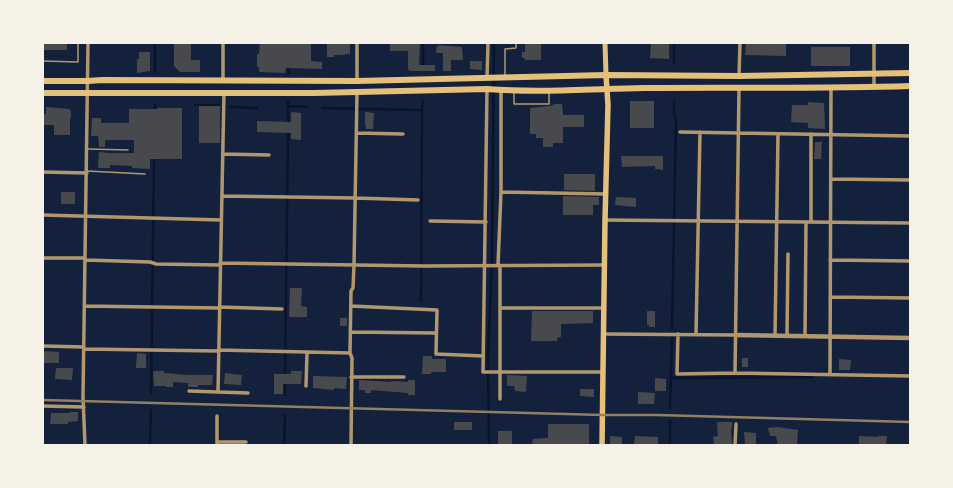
<!DOCTYPE html>
<style>
body{margin:0}
#map{position:relative;width:953px;height:488px;overflow:hidden;background:#14213d;font-family:"PT Sans",sans-serif}
canvas{display:block}
.frame{position:absolute;inset:0;border:44px solid #f6f1e7;pointer-events:none}
</style>
<div id="map">
<canvas width="953" height="488"></canvas>
<div class="frame"></div>
</div>
<script>
const ctx = document.querySelector('canvas').getContext('2d');
ctx.lineJoin = 'round';
function trace(path, color, width, dash) { ctx.strokeStyle = color; ctx.lineWidth = width; ctx.lineCap = dash ? 'butt' : 'round'; ctx.setLineDash(dash || []); ctx.stroke(path); }
function fillPath(path, color) { ctx.fillStyle = color; ctx.fill(path, 'evenodd'); }
const stream = new Path2D(`
 M674 62V43
 M423 68V43
 M155 72V43
 M289 73V65
 M195 105H219
 M288 106 307 107
 M231 107 257 108
 M322 108 422 110 421 301
 M422 110 423 100
 M155 112V104
 M288 125V101
 M672 329 676 119 674 116V101
 M285 377 288 130
 M671 378 813 377
 M151 393 154 157
 M285 395V382
 M670 408 672 338
 M150 445 151 410
 M284 445 285 415
 M489 445 488 358 492 255 494 43
 M670 445V421`);
const building = new Path2D(`
 M43 43H67V50H43Z
 M174 43H191V60H200V72H180L174 66Z
 M260 43H311V61L322 62V69L286 68 285 73 259 72V67H257V54H259Z
 M327 43H350V54H345V55H334V57H327Z
 M390 43H420L419 65H435V71H410L408 69V51H390Z
 M525 43H541V60H525V58H522V52H525Z
 M651 43H669V59L650 58Z
 M746 43H786V56L745 55Z
 M438 45 462 47 463 60H451V71H443V53H436L437 46 439 47Z
 M811 47H850V66H811Z
 M139 52H150V71L137 73V59H139Z
 M470 61H482V70L470 69Z
 M630 101H654V128H630Z
 M808 102 824 103 825 129 808 128V123L791 122 792 105H808Z
 M554 104H562L563 115H584V127H563V143H553V147H543V138H536V134H530V108L549 106 554 105Z
 M199 106H220V143H199Z
 M46 107 70 109V111H71V118H70V135H54V125H43V114H46Z
 M158 108H182V159H150V169L132 168V166L110 165V168H98L99 152 110 153H134V140H105V147H99L98 136H91L92 118H101V123H129V109H158Z
 M291 112 301 113V140L291 139V133L257 132V121L291 122Z
 M365 112 374 113 373 129H366V126L365 125Z
 M815 142H822L821 159H814Z
 M621 156H663V170L655 169V166L622 167Z
 M564 174H595V191L564 190Z
 M61 192H75V204H61Z
 M563 196 599 197V205H593V215H563Z
 M616 197 636 198V207L615 205Z
 M290 288H302L301 306 307 307V317H289Z
 M532 311H593V323L561 324V337L557 338V341H531Z
 M647 311H655V327H649V325H647Z
 M340 318H347V326H340Z
 M43 351 59 352V363H43Z
 M137 353 146 354V368H136Z
 M423 356H432V359H446V372H431V374H422Z
 M742 358H748V367H742Z
 M839 359 851 360 850 370H839Z
 M56 368H73L72 380 55 379Z
 M153 371H164V373L188 375H213L212 385H198V387H188V383L173 382V387H166V386H154Z
 M291 371H302L301 384H283V394H274V374H291Z
 M225 373 242 375 241 385 224 384Z
 M507 375 527 376 526 392 515 391 514 386H507Z
 M313 376 347 377 346 389 334 388V390L313 388Z
 M655 378 666 379V391H655Z
 M359 380 391 382V381L408 382V380H415V395H408V393L371 390V393H365V390H359Z
 M580 389H594V397L580 396Z
 M638 392 655 393 654 404H638Z
 M70 412H78V421L68 422V424H50L51 413H70Z
 M454 422H472V430H454Z
 M717 422H732V429H731L732 445H714L713 437 718 436Z
 M548 424H589V445H532L533 439 548 438Z
 M777 427 798 430 797 445H778L776 436H770L768 428Z
 M498 431H512V445H498Z
 M744 432 756 433V445H745Z
 M610 436 622 437V445H610Z
 M635 436 658 437V445H634Z
 M859 436 878 437V436H887L886 445H859Z`);
const service = new Path2D(`
 M478 43H488
 M43 61 78 62V43
 M505 76V49L516 48V43
 M514 91V104H549V92
 M88 149 128 150
 M87 171 145 174`);
const minor = new Path2D(`
 M739 76 740 43
 M487 78 488 43
 M223 81V43
 M357 81V43
 M874 87V43
 M487 89 483 372H603
 M680 132 910 136
 M356 133 403 134
 M223 154 269 155
 M43 172 87 173
 M831 179 910 180
 M501 192 606 194
 M222 196 355 198 418 200
 M43 215 221 220
 M605 220 910 223
 M430 221 486 222
 M811 222V134
 M43 258H85
 M85 260 150 262 156 264 220 265
 M830 260 910 261
 M220 263 424 266 604 265
 M830 297 910 298
 M85 306 219 308
 M351 306 437 310 436 354 483 356
 M219 307 282 309
 M500 308H603
 M351 332 436 333
 M603 334 736 335
 M678 334 677 374 735 373 910 376
 M696 334 700 132
 M775 336 778 134
 M787 336 788 254
 M805 336 806 222
 M43 346 84 347
 M84 349 218 351
 M218 350 350 353
 M735 373 739 89
 M830 375 831 87
 M351 377H404
 M306 386 307 353
 M189 391 218 392 224 92
 M218 392 248 393
 M500 399V268L498 265 501 192V90
 M43 406 84 407
 M217 442H246
 M85 445 83 397 88 43
 M217 445V416
 M351 445 352 358 350 353 351 291 353 288 354 265 357 92
 M735 445 736 424`);
const tertiary = new Path2D(`
 M736 335 910 338`);
const secondary = new Path2D(`
 M605 43 606 75`);
const primary = new Path2D(`
 M602 445 605 220 608 105 606 75`);
const trunk = new Path2D(`
 M43 81H88L102 80 357 81 606 75 739 76 910 73
 M43 93H314L487 89C538 93 592 89 644 88 732 87 821 89 910 86`);
const rail = new Path2D(`
 M43 400 603 415H657L910 422`);
trace(stream, '#0b132b', 2.5);
fillPath(building, '#48494c');
trace(service, '#b1986c', 1.5);
trace(minor, '#b1986c', 3.5);
trace(tertiary, '#b1986c', 4.5);
trace(secondary, '#e5c07b', 5);
trace(primary, '#e5c07b', 5.5);
trace(trunk, '#e5c07b', 6);
trace(rail, '#918062', 2.5);
</script>
